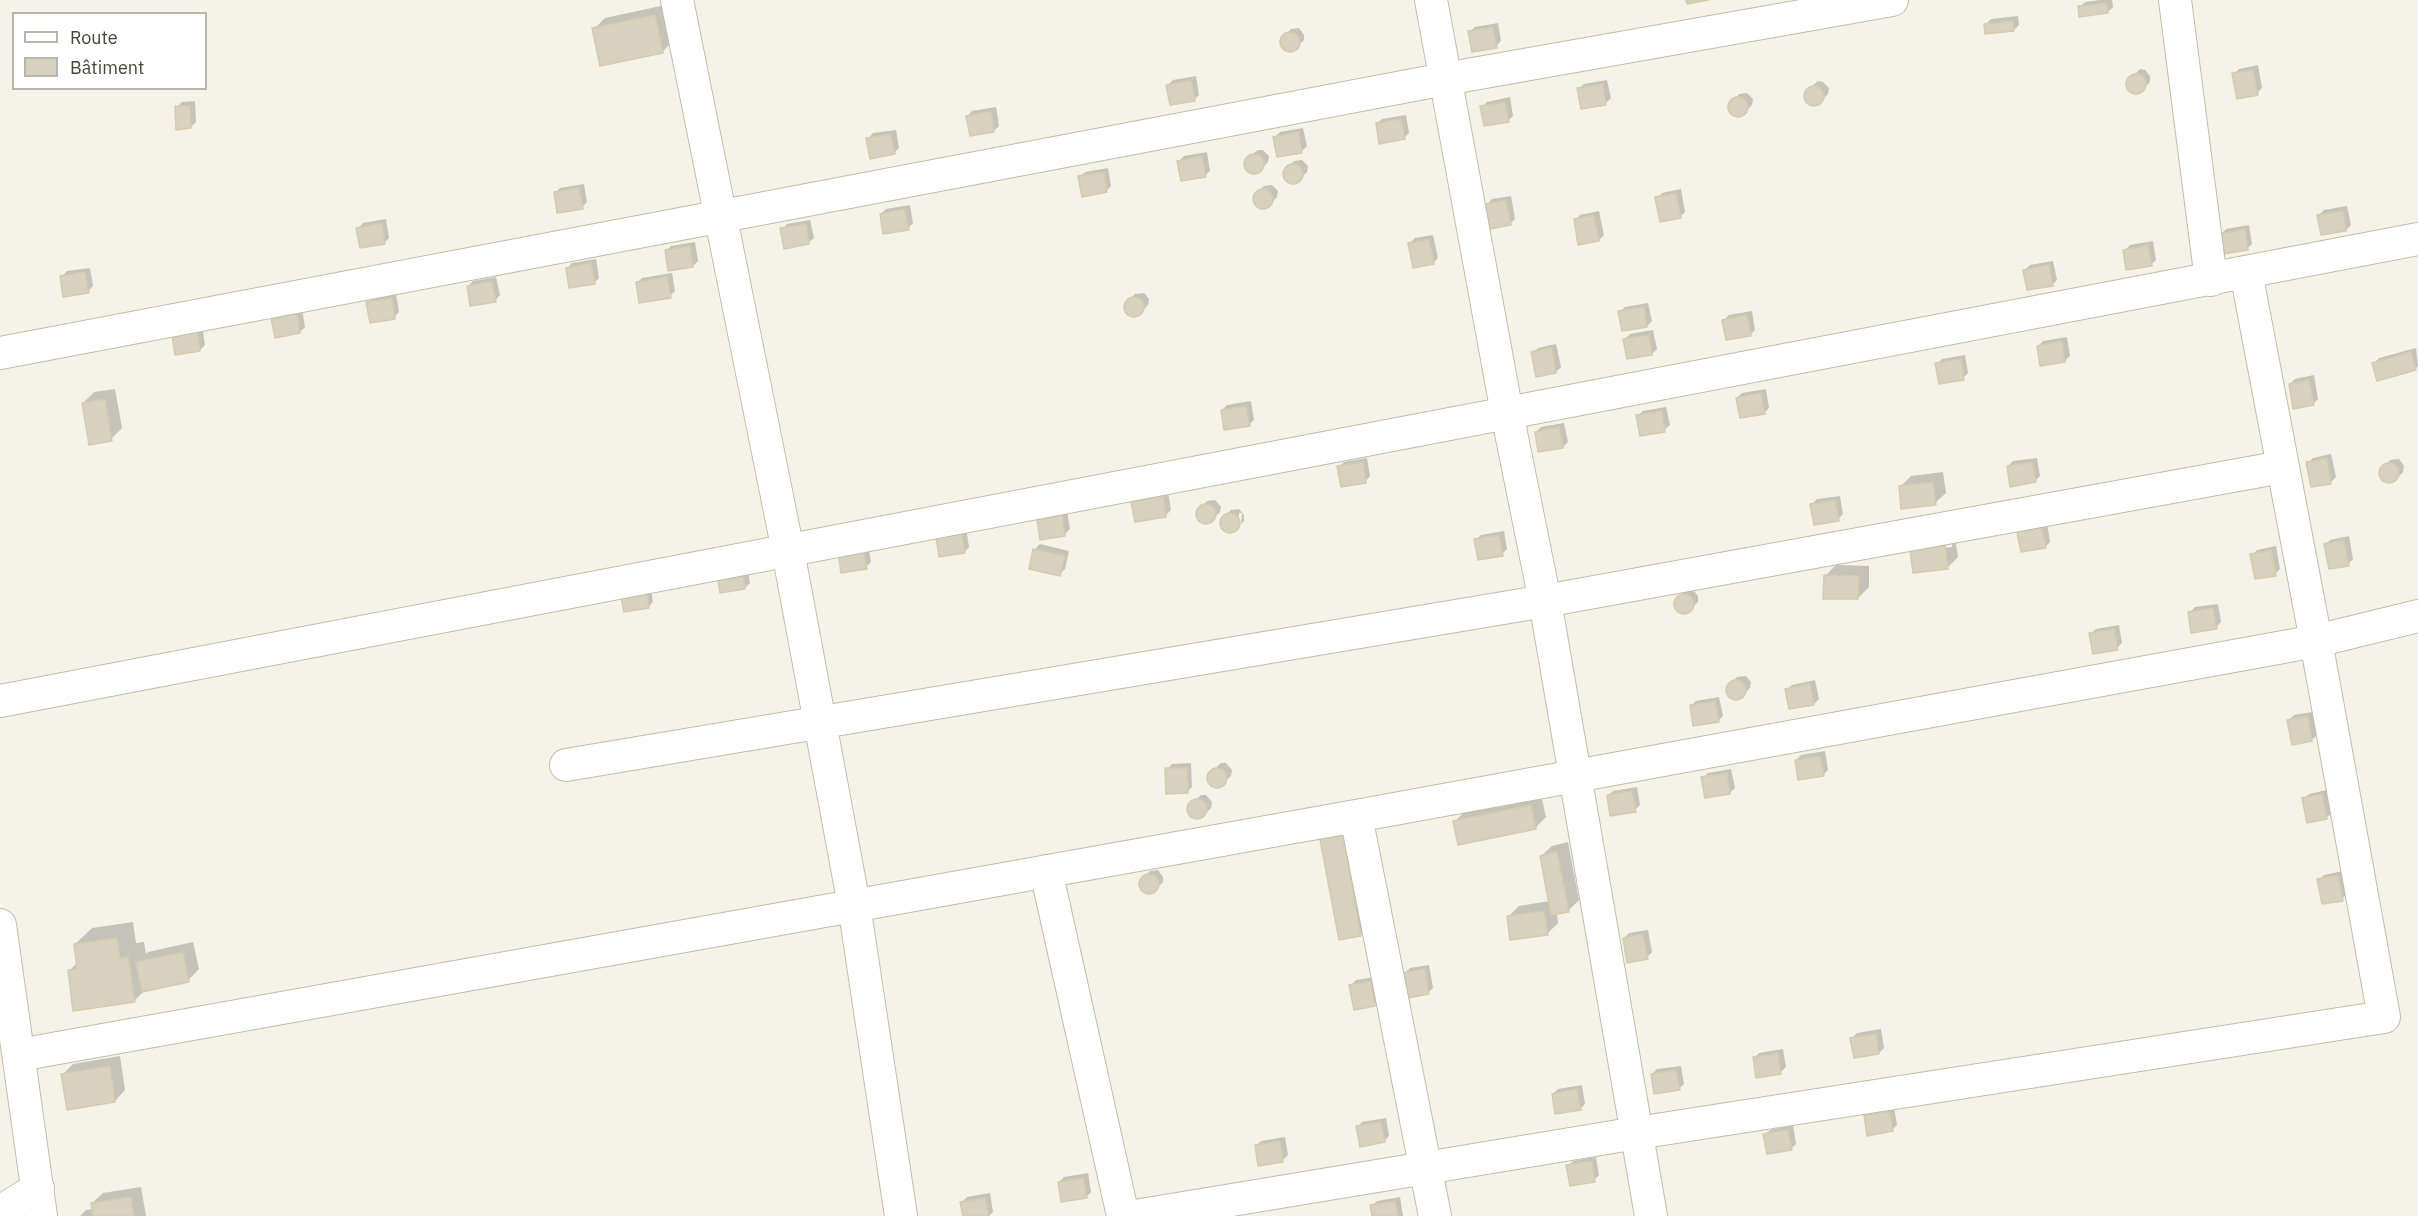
<!DOCTYPE html>
<meta charset="utf-8">
<style>
body{margin:0}
#map{position:relative;width:2418px;height:1216px;overflow:hidden;background:#f5f3e8;font-family:"IBM Plex Sans",sans-serif}
canvas{display:block}
.legend{position:absolute;left:12px;top:12px;width:195px;height:78px;box-sizing:border-box;background:#fff;border:2px solid #b7b5af;margin:0;padding:8px 10px;list-style:none;font-size:18px;color:#4a4536}
.legend li{display:flex;align-items:center;gap:12px;height:30px}
.legend b{width:30px;border:2px solid #b7b5af}
</style>
<div id="map">
<canvas width="2418" height="1216"></canvas>
<ul class="legend">
<li><b style="height:8px;background:#fff"></b>Route</li>
<li><b style="height:16px;background:#d8d1bd"></b>Bâtiment</li>
</ul>
</div>
<script>
const ctx = document.querySelector('canvas').getContext('2d');
ctx.lineJoin = 'round';
function fillPath(path, color) { ctx.fillStyle = color; ctx.fill(path, 'evenodd'); }
function trace(path, color, width, dash) { ctx.strokeStyle = color; ctx.lineWidth = width; ctx.lineCap = dash ? 'butt' : 'round'; ctx.setLineDash(dash || []); ctx.stroke(path); }
const shadow = new Path2D(`
 M2100 0H2112L2113 7 2108 12 2080 7 2085 2Z
 M665 5 673 41 662 52 594 29 605 18Z
 M2018 16 2019 25 2014 30 1986 24 1991 19Z
 M1498 23 1501 41 1496 46 1470 32 1475 27Z
 M1299 28 1304 35V40L1293 50 1287 51 1281 44V39L1291 29Z
 M2258 65 2262 88 2257 93 2234 74 2239 69Z
 M2140 69 2145 70 2150 76V82L2140 92H2134L2128 89V81Z
 M1196 76 1199 95 1194 100 1168 85 1173 80Z
 M1607 80 1611 98 1606 103 1582 107 1579 89 1584 84Z
 M1818 81 1823 82 1829 88 1828 94 1818 104 1809 103 1806 98 1807 90Z
 M1747 93 1753 99 1752 105 1742 115 1736 116 1730 109V104L1739 94Z
 M1510 97 1513 116 1508 121 1482 107 1487 102Z
 M195 101 196 122 191 127 177 107 182 102Z
 M996 107 999 126 994 131 967 116 972 111Z
 M1406 115 1409 133 1404 138 1377 124 1382 119Z
 M1303 128 1307 146 1302 151 1275 137 1280 132Z
 M896 130 899 148 894 153 868 139 873 133Z
 M1258 150H1263L1269 156 1268 162 1258 172 1248 171 1245 167 1247 158Z
 M1207 152 1210 171 1205 176 1179 161 1184 156Z
 M1302 160 1308 166 1307 172 1296 182 1291 183 1286 179 1285 171 1294 161Z
 M1108 168 1111 186 1106 191 1080 177 1085 172Z
 M584 184 587 202 582 207 555 193 560 188Z
 M1272 185 1278 191 1277 197 1267 207 1261 208 1256 204 1255 196 1264 186Z
 M1681 189 1685 212 1680 217 1657 198 1662 193Z
 M1511 196 1515 219 1510 224 1487 204 1492 199Z
 M910 205 913 223 908 228 881 214 886 209Z
 M2347 206 2351 225 2346 230 2319 215 2324 210Z
 M1599 211 1604 235 1599 240 1575 220 1580 215Z
 M386 219 389 238 384 243 358 228 363 223Z
 M810 220 814 238 808 243 782 229 787 224Z
 M2249 225 2252 244 2247 249 2221 234 2226 229Z
 M1433 235 1438 258 1433 263 1410 243 1415 238Z
 M2153 241 2156 260 2151 265 2125 250 2130 245Z
 M695 242 698 261 693 266 666 251 671 246Z
 M596 259 599 278 594 283 567 268 572 263Z
 M2053 261 2057 280 2052 285 2025 270 2030 265Z
 M90 268 93 286 88 291 62 276 67 271Z
 M672 273 675 291 670 296 637 283 642 278Z
 M496 277 500 295 495 300 468 286 473 281Z
 M1144 293 1149 299 1148 305 1138 315 1132 316 1127 312 1126 304 1135 294Z
 M396 294 399 312 394 317 368 303 373 298Z
 M1648 303 1652 321 1647 326 1620 312 1625 307Z
 M302 309 305 327 300 332 278 313Z
 M1752 311 1755 330 1750 335 1724 320 1729 315Z
 M202 326 205 345 200 350 177 354Z
 M1653 330 1657 349 1652 354 1625 339 1630 334Z
 M2067 337 2070 356 2065 361 2038 346 2043 341Z
 M1556 344 1561 367 1556 372 1533 353 1538 348Z
 M2416 348 2418 366 2415 369 2374 363 2379 358Z
 M1965 355 1968 373 1963 378 1937 364 1942 359Z
 M2314 375 2318 399 2313 404 2290 384 2295 379Z
 M115 389 122 428 111 439 83 403 94 392Z
 M1766 389 1769 408 1764 413 1737 398 1742 393Z
 M1251 401 1254 420 1249 425 1222 410 1227 405Z
 M1666 407 1670 425 1664 430 1638 416 1643 411Z
 M1564 423 1568 442 1563 447 1536 432 1541 427Z
 M2331 454 2336 477 2331 482 2308 463 2313 458Z
 M1367 458 1370 476 1365 482 1339 467 1344 462Z
 M2037 458 2040 476 2035 481 2008 466 2013 461Z
 M2399 459 2404 466 2403 472 2393 482H2387L2382 478 2381 470 2390 460Z
 M1943 472 1946 493 1935 503 1900 487 1911 476Z
 M1168 492 1171 510 1166 515 1133 502 1138 497Z
 M1840 496 1843 514 1838 519 1812 504 1817 499Z
 M1215 500 1221 507 1220 512 1210 522 1204 523 1198 516V511L1207 501Z
 M1239 509 1244 515V521L1241 524 1242 513H1239L1238 527 1233 531H1227L1221 525V520L1231 510Z
 M1067 511 1070 529 1065 534 1038 520 1043 515Z
 M2047 523 2050 542 2045 547 2019 532 2024 527Z
 M966 528 969 547 964 552 941 556Z
 M1504 531 1507 549 1502 554 1476 540 1481 535Z
 M1955 536 1958 557 1947 568 1914 572 1912 551 1923 540ZM1952 544V547L1922 551V547Z
 M2349 536 2353 559 2348 564 2325 545 2330 540Z
 M868 544 871 562 866 567 842 572Z
 M1040 544 1069 551 1065 569 1060 574 1035 549Z
 M2276 546 2280 569 2275 574 2252 555 2257 550Z
 M747 564 750 583 745 588 721 591Z
 M1836 565 1869 566V587L1858 598 1825 576Z
 M650 583 653 602 648 607 625 611Z
 M1687 589 1693 590 1698 596V602L1687 612 1678 611 1675 606V600Z
 M2218 604 2221 622 2216 627 2190 612 2195 607Z
 M2119 625 2122 643 2117 648 2091 634 2096 629Z
 M1746 676 1751 682 1750 688 1740 698 1734 699 1728 692V687L1737 677Z
 M1815 680 1819 699 1814 704 1787 690 1792 685Z
 M1719 697 1723 716 1718 721 1691 706 1696 701Z
 M2312 712 2317 735 2312 740 2289 720 2294 715Z
 M1825 751 1828 770 1823 775 1796 760 1801 755Z
 M1191 763 1192 787 1187 792 1167 769 1172 764Z
 M1221 763H1226L1232 770 1231 776 1220 786H1215L1209 783V774Z
 M1731 769 1735 788 1730 793 1703 778 1708 773Z
 M1637 787 1640 805 1635 810 1608 796 1613 791Z
 M2327 790 2332 813 2326 818 2304 799 2309 794Z
 M1201 795H1206L1212 802 1211 808 1200 818H1195L1190 814 1189 806Z
 M1541 795 1546 817 1535 828 1455 821 1466 810Z
 M1353 825 1371 924 1361 934 1322 840 1333 829Z
 M1568 842 1579 900 1568 911 1557 913 1558 923 1548 933 1508 917 1519 906 1550 901 1541 856 1552 846Z
 M1158 870 1163 877V882L1153 892 1143 891 1140 881 1150 871Z
 M2343 871 2347 894 2342 899 2319 880 2324 875Z
 M133 922 136 943 144 942 146 954 148 952 193 942 199 969 188 980 146 989 134 1001 69 971 78 962 75 944 92 928Z
 M1648 930 1652 952 1647 957 1624 938 1629 933Z
 M1429 965 1433 988 1428 993 1405 973 1410 968Z
 M1375 977 1379 1000 1374 1005 1351 985 1356 980Z
 M1881 1029 1884 1048 1879 1053 1852 1038 1857 1033Z
 M1783 1049 1786 1067 1781 1072 1754 1058 1759 1053Z
 M120 1056 125 1090 115 1101 62 1075 73 1064Z
 M1681 1066 1684 1084 1679 1089 1652 1074 1657 1069Z
 M1582 1085 1585 1104 1580 1109 1553 1094 1558 1089Z
 M1894 1107 1897 1125 1892 1130 1866 1116 1871 1111Z
 M1386 1118 1389 1136 1384 1141 1357 1127 1362 1122Z
 M1793 1125 1796 1144 1791 1149 1765 1135 1770 1130Z
 M1285 1137 1288 1155 1283 1160 1256 1146 1261 1141Z
 M1596 1157 1599 1175 1594 1180 1568 1166 1573 1161Z
 M1088 1173 1091 1192 1086 1197 1059 1182 1064 1177Z
 M141 1187 146 1216H80L86 1210 93 1209 92 1203 103 1193Z
 M990 1193 993 1212 989 1216H964L962 1202 967 1197Z
 M1400 1197 1403 1216H1373L1372 1206 1377 1201Z`);
const building = new Path2D(`
 M1686 0H1708L1687 4Z
 M2107 3 2108 13 2079 17 2078 6Z
 M655 15 663 53 600 66 592 28Z
 M2013 21 2014 31 1985 34 1984 24Z
 M1493 27 1497 48 1472 52 1468 31Z
 M1280 42a10 10 0 1 1 20 0a10 10 0 1 1-20 0Z
 M2253 70 2258 95 2237 99 2232 73Z
 M2126 84a10 10 0 1 1 20 0a10 10 0 1 1-20 0Z
 M1191 80 1195 101 1170 105 1166 85Z
 M1603 84 1606 105 1581 109 1577 88Z
 M1804 96a10 10 0 1 1 20 0a10 10 0 1 1-20 0Z
 M1728 107a10 10 0 1 1 20 0a10 10 0 1 1-20 0Z
 M1505 102 1509 122 1484 126 1480 106Z
 M175 106H190L191 128 176 130Z
 M991 111 994 132 970 136 966 116Z
 M1401 119 1405 139 1379 144 1376 123Z
 M1299 132 1302 153 1277 157 1273 137Z
 M891 134 895 154 870 159 866 138Z
 M1244 164a10 10 0 1 1 20 0a10 10 0 1 1-20 0Z
 M1202 156 1206 177 1181 181 1177 161Z
 M1283 174a10 10 0 1 1 20 0a10 10 0 1 1-20 0Z
 M1104 172 1107 192 1082 197 1078 176Z
 M579 188 583 209 557 213 554 192Z
 M1253 199a10 10 0 1 1 20 0a10 10 0 1 1-20 0Z
 M1676 193 1681 218 1660 222 1655 197Z
 M1506 200 1511 225 1490 229 1485 204Z
 M905 209 909 230 883 234 880 214Z
 M2343 211 2346 231 2321 235 2317 215Z
 M1594 215 1599 241 1578 245 1574 219Z
 M382 223 385 244 360 248 356 228Z
 M806 224 809 244 784 249 780 228Z
 M2245 229 2248 250 2223 254 2219 234Z
 M1429 239 1434 264 1413 268 1408 243Z
 M2148 245 2152 266 2126 270 2123 250Z
 M690 246 693 267 668 271 665 250Z
 M591 263 595 284 569 288 566 268Z
 M2049 265 2053 286 2027 290 2023 270Z
 M85 272 89 293 63 297 60 276Z
 M667 277 671 298 639 303 636 282Z
 M492 281 496 302 470 306 467 286Z
 M1124 307a10 10 0 1 1 20 0a10 10 0 1 1-20 0Z
 M392 298 395 319 370 323 366 302Z
 M1644 307 1647 327 1622 331 1618 311Z
 M297 313 300 333 275 338 271 317Z
 M1747 315 1751 336 1726 340 1722 320Z
 M197 330 200 351 175 355 172 335Z
 M1649 335 1652 355 1627 359 1623 339Z
 M2062 341 2065 362 2040 366 2037 346Z
 M1552 348 1556 373 1536 377 1531 352Z
 M2411 352 2416 370 2377 381 2372 363Z
 M1961 359 1964 380 1939 384 1935 363Z
 M2309 380 2314 405 2293 409 2289 384Z
 M1761 393 1765 414 1740 418 1736 398Z
 M105 399 112 441 89 445 82 403Z
 M1246 406 1250 426 1224 430 1221 410Z
 M1662 411 1665 432 1640 436 1636 415Z
 M1559 427 1563 448 1538 452 1535 432Z
 M2327 458 2331 484 2311 487 2306 462Z
 M1363 462 1366 483 1341 487 1337 466Z
 M2032 462 2036 482 2010 487 2007 466Z
 M2379 473a10 10 0 1 1 20 0a10 10 0 1 1-20 0Z
 M1933 482 1936 505 1901 509 1899 486Z
 M1163 496 1166 517 1135 522 1131 502Z
 M1835 500 1839 521 1814 525 1810 504Z
 M1196 514a10 10 0 1 1 20 0a10 10 0 1 1-20 0Z
 M1220 523a10 10 0 1 1 20 0a10 10 0 1 1-20 0Z
 M1062 515 1065 536 1040 540 1037 519Z
 M2042 527 2046 548 2021 552 2017 532Z
 M961 532 965 553 939 557 936 537Z
 M1499 535 1503 556 1478 560 1474 539Z
 M2344 540 2349 566 2329 569 2324 544Z
 M1945 546 1948 569 1913 573 1910 550Z
 M863 548 867 569 841 573 838 553Z
 M1033 549 1065 556 1060 576 1029 569Z
 M2271 550 2276 576 2255 579 2250 554Z
 M742 568 745 589 720 593 717 573Z
 M1824 575 1859 576 1858 599H1823Z
 M646 588 649 608 624 612 620 592Z
 M1674 604a10 10 0 1 1 20 0a10 10 0 1 1-20 0Z
 M2213 608 2217 629 2191 633 2188 612Z
 M2114 629 2118 650 2093 654 2089 633Z
 M1726 690a10 10 0 1 1 20 0a10 10 0 1 1-20 0Z
 M1810 684 1814 705 1789 709 1785 689Z
 M1715 701 1719 722 1693 726 1690 705Z
 M2308 716 2312 741 2292 745 2287 720Z
 M1820 756 1824 776 1798 780 1795 760Z
 M1207 778a10 10 0 1 1 20 0a10 10 0 1 1-20 0Z
 M1165 768H1187L1188 793 1166 794Z
 M1727 773 1730 794 1705 798 1701 777Z
 M1632 791 1636 812 1610 816 1607 795Z
 M2322 794 2327 819 2307 823 2302 798Z
 M1187 809a10 10 0 1 1 20 0a10 10 0 1 1-20 0Z
 M1531 805 1536 829 1458 845 1453 821Z
 M1343 835 1361 936 1339 940 1320 839Z
 M1557 852 1569 912 1551 915 1540 856Z
 M1139 884a10 10 0 1 1 20 0a10 10 0 1 1-20 0Z
 M2338 875 2343 901 2322 904 2317 879Z
 M1544 911 1548 935 1510 940 1507 916Z
 M1643 934 1648 959 1627 963 1623 938Z
 M117 938 120 959 128 957 135 1002 73 1011 68 970 77 969 74 944Z
 M183 952 189 982 142 992 136 962Z
 M1425 969 1429 994 1408 998 1404 973Z
 M1370 981 1375 1006 1354 1010 1349 985Z
 M1876 1034 1879 1054 1854 1058 1850 1038Z
 M1778 1053 1781 1074 1756 1078 1753 1057Z
 M110 1066 115 1102 67 1110 61 1074Z
 M1676 1070 1680 1090 1654 1094 1651 1074Z
 M1577 1089 1581 1110 1555 1114 1552 1094Z
 M1889 1111 1893 1131 1867 1136 1864 1115Z
 M1381 1122 1385 1142 1360 1147 1356 1126Z
 M1788 1130 1792 1150 1767 1154 1763 1134Z
 M1280 1141 1283 1162 1258 1166 1255 1145Z
 M1592 1161 1595 1182 1570 1186 1566 1165Z
 M1083 1178 1087 1198 1061 1202 1058 1182Z
 M131 1197 134 1216H93L91 1203Z
 M985 1198 989 1216H963L960 1202Z
 M1395 1201 1398 1216H1372L1370 1205Z`);
const minor = new Path2D(`
 M677 0 788 551 854 905 901 1216
 M1431 0 1507 413 1545 601 1651 1216
 M2175 0 2211 280
 M0 353 1445 79 1892 0
 M0 701 2418 239
 M566 765 1545 601 2282 467
 M1356 816 1435 1216
 M1046 871 1123 1216
 M0 925 41 1216
 M19 1055 1356 816 2316 641 2418 616
 M0 1212 38 1188
 M1135 1216 1637 1133 2384 1017 2316 641 2246 272`);
fillPath(shadow, '#0003');
fillPath(building, '#d8d1bd');
trace(building, '#d4cbaf', 1.5);
trace(minor, '#c2bdaa', 34);
trace(minor, '#fff', 32);
</script>
